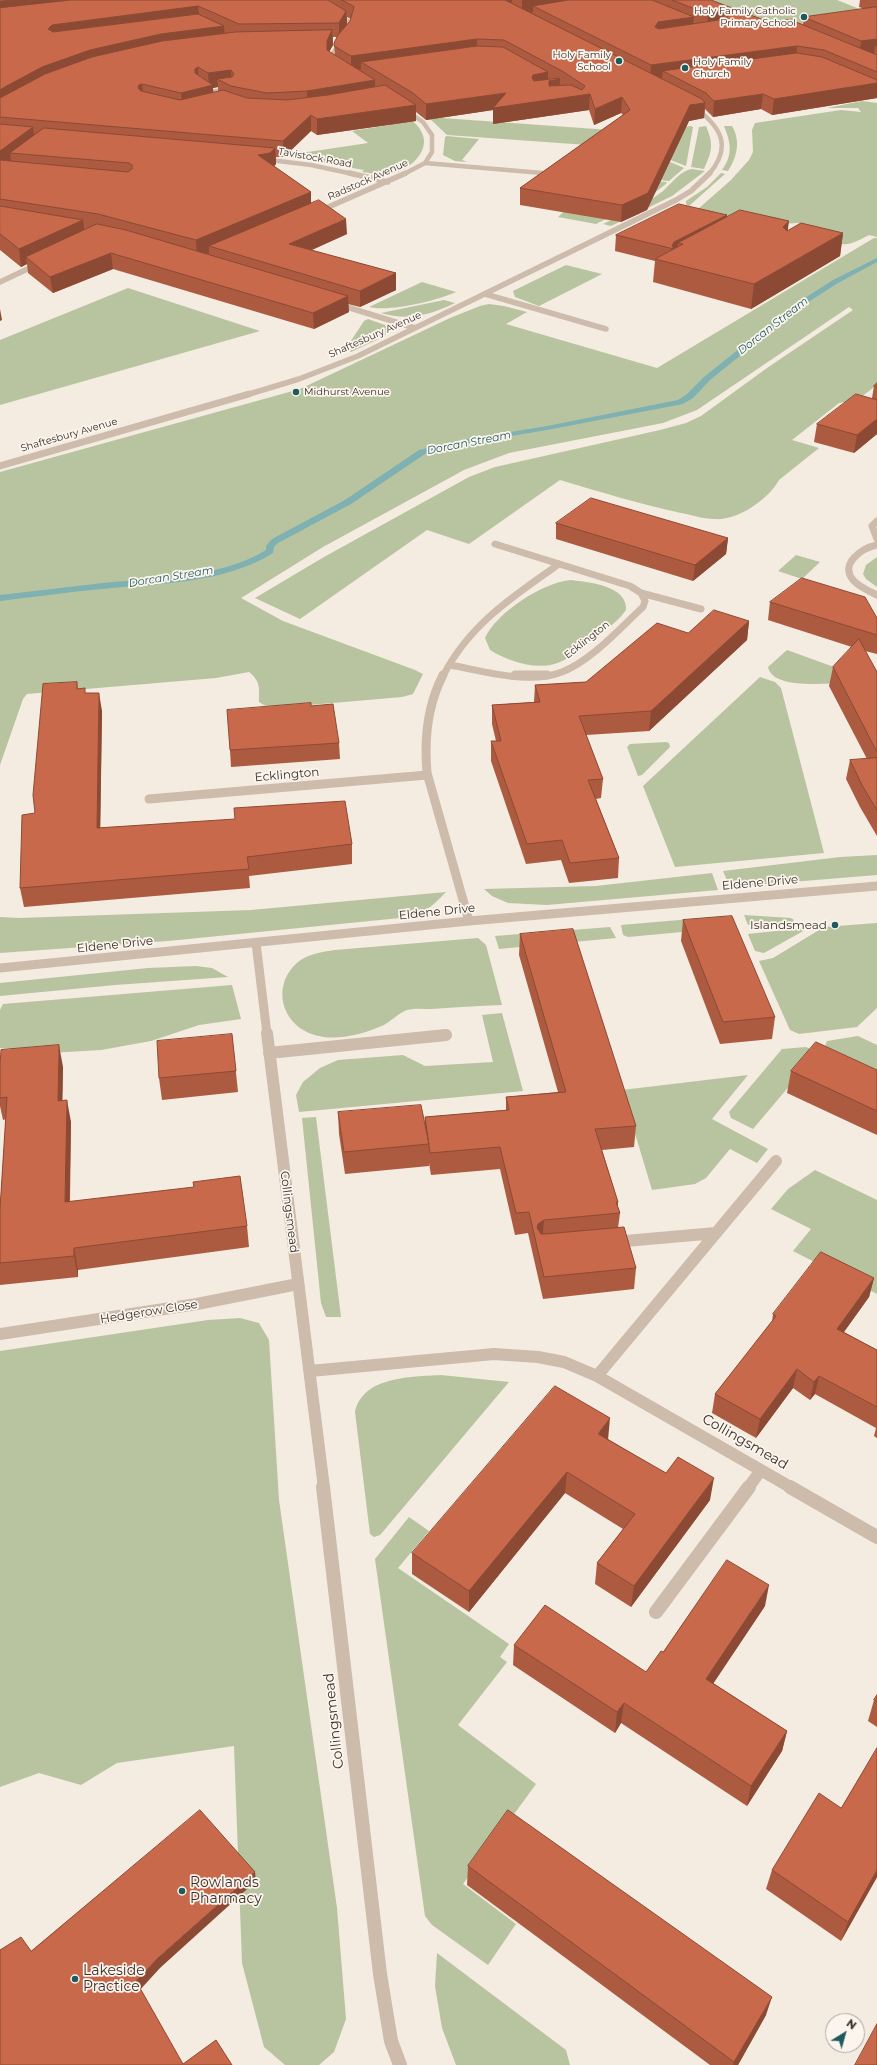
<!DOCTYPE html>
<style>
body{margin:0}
#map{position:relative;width:877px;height:2065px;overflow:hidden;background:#f4ebe1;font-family:Montserrat,sans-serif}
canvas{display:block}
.north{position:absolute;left:825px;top:2013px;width:40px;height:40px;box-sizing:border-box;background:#fbf5ee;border:1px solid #aea6a0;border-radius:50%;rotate:37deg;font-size:11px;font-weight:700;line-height:16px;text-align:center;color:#3b302b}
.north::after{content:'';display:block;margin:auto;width:14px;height:18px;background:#1f5a5e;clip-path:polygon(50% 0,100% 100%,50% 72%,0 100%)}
</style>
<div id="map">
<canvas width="877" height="2065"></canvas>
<div class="north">N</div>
</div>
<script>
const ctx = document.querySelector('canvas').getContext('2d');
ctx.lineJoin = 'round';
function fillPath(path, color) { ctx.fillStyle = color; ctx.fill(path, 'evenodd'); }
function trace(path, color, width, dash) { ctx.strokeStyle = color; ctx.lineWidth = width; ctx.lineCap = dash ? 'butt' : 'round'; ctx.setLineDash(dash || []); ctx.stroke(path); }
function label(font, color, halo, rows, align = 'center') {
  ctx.font = font + ' Montserrat,sans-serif'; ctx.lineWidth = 3.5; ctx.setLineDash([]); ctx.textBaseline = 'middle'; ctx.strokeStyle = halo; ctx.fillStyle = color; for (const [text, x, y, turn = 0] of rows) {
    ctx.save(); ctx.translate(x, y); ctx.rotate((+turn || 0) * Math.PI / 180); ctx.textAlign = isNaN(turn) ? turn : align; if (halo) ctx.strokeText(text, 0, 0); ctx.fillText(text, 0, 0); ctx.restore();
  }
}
const green = new Path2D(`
 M690 0H837L877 16 772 35Z
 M862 101 877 103V237L869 235C845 248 846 245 819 239L809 225 796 223 758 226 698 209 731 180 749 160 753 152 752 130 755 123 841 110 861 112 858 108H827Z
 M405 115C411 120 419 125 422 133 431 152 408 171 390 174 381 175 371 173 362 172L364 170 288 157 292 151 308 152 368 143 352 131 389 125Z
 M428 117 638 132 630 148 447 135Z
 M691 126 693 127 686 166 637 147 649 131Z
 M706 126C714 145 712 151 704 169L691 167 699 127Z
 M724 126H732C741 141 737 157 728 171L722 170C733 155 731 143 724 126Z
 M445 137 447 136 479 139 462 160 467 162 455 161 443 155Z
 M668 161 684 168 669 181 618 176Z
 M692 169 705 171 672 196 611 226 603 224C623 214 645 205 663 191 671 184 681 170 692 169Z
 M721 173 725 174 689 206 686 204V201L707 187Z
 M603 176 666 182 667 183 647 199 596 224 558 217Z
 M874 238H877V385L857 400 839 403 792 440 819 448 779 480C768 500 737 521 714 519 703 519 692 515 681 513 640 504 600 492 560 480L469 544 427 530 300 619 255 598 324 557 469 477 495 467 660 430 686 423 701 416 767 368 853 310 849 307 697 410 663 423 509 453 464 470 323 547 241 598 283 621 415 670 423 674 413 694 402 697 275 708 264 705 259 702C259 688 261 682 249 672L216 678 27 694 23 699 0 765V472L300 389 450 318 480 306 489 304 504 306 527 312 506 324 657 368Z
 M566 265 602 274 539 306 515 297 513 291Z
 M422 282 456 292C436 301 390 312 369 307Z
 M128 288 260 331 0 405V340Z
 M444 300 455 303C430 315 409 321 381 313Z
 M368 319 385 325 387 328 385 336 351 352 345 350 364 321Z
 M796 555 820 562 802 579 778 571Z
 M877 557V587L866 579 863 574 866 565Z
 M571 580C589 582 628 586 626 610 618 622 605 630 594 639 585 646 576 654 566 659 543 673 511 663 490 650L485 638C496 613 543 582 571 580Z
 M787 650 870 680C849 681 773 694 768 667Z
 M760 677 775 682 781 688 824 853 675 867 643 786Z
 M666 742 669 743 670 747 642 775 638 776 627 747 630 744Z
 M877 855V875L730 887 723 871 840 857Z
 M712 873 718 890 547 905 508 903 492 896 484 889 596 886Z
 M446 892C430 909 423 914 400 918L168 941 0 953V917L19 918 251 910Z
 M744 915 791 918 794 920 793 922 748 925Z
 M726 916 731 918 736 927 628 937 623 935 621 925Z
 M877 923V1008L857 1027 799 1034 790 1030 759 961 773 958 824 927Z
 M610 927 616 938 499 949 495 936Z
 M804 928 805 930 764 953 755 951 748 934Z
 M478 938 486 945 502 1005C478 1006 455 1007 432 1009 424 1009 415 1008 407 1010 399 1013 391 1021 384 1025 367 1033 338 1041 319 1036 283 1029 269 987 298 962 308 954 322 952 335 950Z
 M196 966 212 968 228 977 115 985 0 996V983L148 968Z
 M232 985 241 1019 199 1025 151 1041 101 1050 49 1053 0 1048V1010L3 1004Z
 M502 1013 523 1091 299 1112 296 1095 303 1082 320 1068 338 1060 403 1055 425 1066 493 1062 482 1015Z
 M858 1036 877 1045V1070L825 1046 827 1041Z
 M806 1047 818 1052 753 1129 731 1118 729 1112 782 1049Z
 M748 1075 712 1119 768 1149 757 1163 730 1149 706 1178 695 1184 652 1190 622 1090Z
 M316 1117 341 1317H326L321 1303 302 1118Z
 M815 1170 877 1200V1294L793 1251 811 1229 771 1209 788 1189Z
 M240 1318 259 1323 269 1340 279 1500 337 1908 346 2019 334 2052 319 2065H285L264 2047 242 1963 234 1746 117 1763 81 1785 39 1773 0 1787V1351L208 1320Z
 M441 1375 509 1382 386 1528 380 1535 374 1537 370 1534 355 1412C363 1376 411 1377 441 1375Z
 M409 1517 429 1531 398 1568 509 1644 500 1657 507 1662 458 1725 536 1784 463 1884 516 1924 488 1965 432 1925 425 1916 375 1559Z
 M437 1953 566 2050 570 2065H456L442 2028 435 1986Z`);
const stream = new Path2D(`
 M877 258V262L838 283 799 308 710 380 693 398 683 404 547 430 457 445 425 454 351 504 278 543 274 547 273 553C224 584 158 583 102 589 68 592 34 597 0 601V595C34 591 69 587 103 583 155 578 221 578 266 550V546L272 539 345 500 419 450 457 441 547 426 678 400 687 394 704 377 794 305 833 280Z`);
const minorFar5 = new Path2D(`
 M312 0 351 23C350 39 334 45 330 60L333 64
 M209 92 231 89
 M693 106C719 125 734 145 709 174
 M404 109 423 122 432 135V152L425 163 404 174
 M262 159 311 165 353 174
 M425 163 554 174`);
const minorFar4 = new Path2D(`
 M349 173 388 182
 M546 173 554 174
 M317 212 406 173
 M0 282 40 263
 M485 294 606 329
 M337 304 415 328
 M246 395 299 379 358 356 676 200 691 191 710 173`);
const minorFar3 = new Path2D(`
 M0 466 249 394
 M877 521 872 526 877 539
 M877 545C863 548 839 563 853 580 859 587 869 591 877 595
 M641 593 701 609
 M450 665C484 671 528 685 562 672 591 661 620 628 643 607L645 601 641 593 630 586 495 544
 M443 676C469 625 513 596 559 564`);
const minorFar2 = new Path2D(`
 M443 675C427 706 424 739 427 773L469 921
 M515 675H547
 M149 799 427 775
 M256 943 267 1034
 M0 968 469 921 877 886`);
const minorFar1 = new Path2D(`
 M267 1033 324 1488
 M269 1053 446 1035
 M614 1242 716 1233
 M0 1334 197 1304 298 1284
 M310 1371 494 1354 538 1357 564 1362 597 1376 792 1488
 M597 1376 776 1161
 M748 1488 761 1470`);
const minor = new Path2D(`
 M323 1487 380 1974 391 2041 400 2065
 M790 1487 877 1537
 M656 1612 749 1487`);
const wall = new Path2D(`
 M0 0H711L769 22H796L803 25 804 17 865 9 859 7 860 0H877V98L772 115 761 109 713 117 705 109 704 118 689 121 647 210 621 222 520 205V188L623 115 621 113 594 125 589 110 493 124V110L426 120 416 112V121L317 135 311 131 284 157H276V164L274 166 311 192V203L347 234 311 250 396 273V290L360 307 348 304 349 312 314 329 113 269 53 293 28 273 27 264 21 267 0 250ZM347 17 351 19 350 21 347 25ZM333 37H337L334 43 335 55 329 52 333 45ZM218 87V91L213 93V88Z
 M727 215V217L788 230 843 233 840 256 751 309 653 282 655 261 615 251 616 235Z
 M877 383V434L854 453 814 442 817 424 872 398 874 386Z
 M556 523 728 538 726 554 693 581 556 539Z
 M770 602 877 618V654L865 651 877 672V836L860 807 846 779 850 760 867 759 829 686 833 667 852 647 768 620Z
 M749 621 747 640 649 731 586 735 603 779 601 798 596 799 619 858 618 878 569 883 561 860 526 864 491 761V741H496L492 724V705L534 702 535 685 586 682 688 633Z
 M77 682 78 689 86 693 102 711 100 828 352 844V864L249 876 250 888 24 907 20 888 35 813Z
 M311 706 339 743 340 759 231 767 230 750Z
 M683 920 775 1017 772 1039 720 1044 681 941Z
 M520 934 636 1126 634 1147 602 1150 618 1202V1207L620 1213 618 1228 636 1268 634 1289 543 1299 528 1233 515 1235 500 1169 431 1175 429 1163V1166L345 1174 339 1134 338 1112 425 1123V1117L506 1110V1097L558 1092 519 955Z
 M232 1034 238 1092 162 1100 159 1078Z
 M0 1066 63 1067 62 1101 71 1122 70 1201 247 1226 249 1247 78 1270V1277L0 1285V1209L6 1119 3 1120 0 1106Z
 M877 1070V1135L787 1093 791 1071Z
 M874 1278 869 1297 844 1332 877 1350V1438L874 1436 876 1428 815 1394 810 1400 793 1388 756 1438 712 1413 715 1394 772 1322 773 1314Z
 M608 1439 710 1500 631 1607 595 1584 597 1563 623 1529 565 1493 469 1612 412 1574V1553Z
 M765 1606 713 1683 787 1731 782 1751 747 1806 621 1723 615 1733 513 1665 514 1645 646 1672 663 1652Z
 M877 1695V1727L868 1721 874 1700Z
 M468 1866 766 2015 738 2065H710L467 1885Z
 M772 1870 877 1877 841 1941 766 1889Z`);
const shadedWall = new Path2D(`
 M8 0H125L0 15V1Z
 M501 0H512V2L501 3Z
 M522 0H606L533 6V12L522 14Z
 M198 6 200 20 50 43 48 29 52 25Z
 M346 11 347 25 339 37V23Z
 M724 12 722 26 707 29 708 14Z
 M694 17 692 31 654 41 655 27 658 22Z
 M224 26 225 40 0 108V90L3 88 42 67 90 50 161 34Z
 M332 30 333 45 327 56V41Z
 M477 39V53L361 62V69L351 71V56Z
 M877 39V47L875 46 874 54 859 55 861 41Z
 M797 46 796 60 663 71 662 79 650 80 651 65Z
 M198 67 199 82 196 88 195 69Z
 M231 70 232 85 217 79 218 87 213 88 214 101 182 108 181 93 209 86 208 73Z
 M548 72V87L531 93 532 78 533 75Z
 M560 79 559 94 548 96 549 81Z
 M375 80V95L307 106V91Z
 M877 83V98L772 115 774 99Z
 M142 84 144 99 138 88 139 85Z
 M506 93 590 94 589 110 493 124V110L426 120V104Z
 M763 94 761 109 713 117 714 101Z
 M622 97 621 113 594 125 595 109Z
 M705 103 704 118 689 121 647 210 621 222 622 205 690 105Z
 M416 105V121L317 135V119Z
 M311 115V131L284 157 283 141Z
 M33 127 35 143 10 153 11 161 0 169V151Z
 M275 148 276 164 271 170 258 155Z
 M311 192V209L209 246V253L197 258 196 240Z
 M727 215 725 230 683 244 678 243 677 256 672 246 674 242Z
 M346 219 347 234 290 260 289 244Z
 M83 220 85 237 26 257 27 264 21 267 19 249Z
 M789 221 786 244 783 227Z
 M843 233 840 256 751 309 754 284Z
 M111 253 113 269 53 293 50 277Z
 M396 273V290L360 307V291Z
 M348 296 349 312 314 329 313 313Z
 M0 309 2 320 0 321Z
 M877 419V434L854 453 857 435Z
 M728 538 726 554 693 581 695 565Z
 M749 621 747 640 649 731 651 711Z
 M99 693 102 711 100 847 97 828Z
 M59 1045 63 1067 62 1123 58 1101Z
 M67 1100 71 1122 69 1223 65 1202Z
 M544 1220 542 1242 537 1228 538 1224Z
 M74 1248 78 1270V1277L74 1256Z
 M874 1278 869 1297 833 1347 837 1329Z
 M797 1369 793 1388 756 1438 760 1419Z
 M819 1376 815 1394 810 1400 814 1382Z
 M610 1418 608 1440 598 1434Z
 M567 1472 565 1493 469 1612V1591Z
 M714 1478 710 1500 631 1607 634 1586Z
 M769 1585 765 1606 703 1699 706 1679Z
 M624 1703 621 1723 615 1733 617 1712Z
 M787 1731 782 1751 747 1806 751 1786Z
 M877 1870V1877L841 1941 848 1922Z
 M255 1872 256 1881 160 1968 139 1991 136 1981 158 1958Z
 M772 1997 766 2015 738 2065H733L734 2062Z`);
const building = new Path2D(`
 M71 0H328L346 11 339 23 239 24 198 6 52 25 48 29 53 32 198 14 224 26 161 34 90 50 42 67 3 88 0 90V8Z
 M342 0H505L702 99 705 103 690 105 648 193 622 205 520 188 630 110 622 97 595 109 590 94 493 108 506 93 426 104 413 93 361 62 477 46 503 47 548 72 533 75 532 78 534 81 559 78 560 79 549 81V86L571 85 582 90 585 86 562 71 504 40 477 39 351 56 334 46V43L338 35 350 21 354 7Z
 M569 0H652L694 17 658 22 655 27 659 29 725 19 728 17 727 14 724 12 708 14 672 0H711L769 22 794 19 796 22 877 55V72L824 50 797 46 651 65 533 6Z
 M877 7V39L861 41 804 17Z
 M332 30 327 41V50L375 80 307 91 267 93 231 86 217 79 232 77 234 74 231 70 208 73 198 67 195 69V73L213 85 181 93 142 84 139 85 138 88 141 91 180 100 223 90 247 98 287 100 328 95 385 85 416 105 317 119 311 115 283 141 0 117V98L45 74 92 57 162 41 236 32Z
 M797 53 822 57 877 80V83L774 99 763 94 714 101 706 93 663 71Z
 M0 124 33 127 0 151Z
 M44 128 275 148 270 153 258 155 311 192 196 240 98 214 0 199V160L128 172 132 169V165L129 163 10 153Z
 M319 200 346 219 289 244 396 273 360 291 209 246Z
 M679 204 727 215 674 242 672 246 674 249 616 235Z
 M0 206 83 220 19 249 0 234Z
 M740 210 789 221 783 227 787 231 801 223 843 233 754 284 655 259 683 244 678 243Z
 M97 224 126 230 348 296 313 313 111 253 50 277 26 257Z
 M877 383V386H874Z
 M856 394 877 400V419L857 435 817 424Z
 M591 498 728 538 695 565 556 523Z
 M802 578 865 597 877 618V635L770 602Z
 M714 610 749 621 651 711 579 716 603 779 588 780 619 858 570 863 562 840 527 844 491 741H501L492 705 540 702 535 685 586 682 657 623 688 633Z
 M859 639 877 672V752L833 667Z
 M77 682V689L85 688V693H99L97 828 235 819 234 808 345 801 352 844 247 857 249 869 20 888 22 815 35 813 33 795 43 684Z
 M311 703V706L333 704 339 743 230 750 227 710Z
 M877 758V810L863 787 850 760Z
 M732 916 775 1017 723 1022 683 920Z
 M573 929 636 1126 595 1129 618 1202H616L620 1213 544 1220 538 1224 537 1228 541 1234H545L624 1227 636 1268 544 1277 529 1212 516 1213 500 1147 430 1153 425 1117 509 1110 506 1097 566 1092 520 934Z
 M232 1034 236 1071 159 1078 157 1041Z
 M816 1042 877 1070V1111L791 1071Z
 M59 1045 58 1101 67 1100 65 1202 194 1187 193 1182 240 1176 247 1226 74 1248V1256L0 1263V1209L7 1097 0 1098V1066L1 1050Z
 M421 1105 429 1144 344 1152 338 1112Z
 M821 1252 874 1278 837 1329 877 1350V1407L819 1376 814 1382 797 1369 760 1419 715 1394 776 1316 773 1314Z
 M555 1386 610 1418 598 1434 666 1473 678 1457 714 1478 634 1586 597 1563 635 1514 567 1472 469 1591 412 1553Z
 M727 1560 769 1585 706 1679 787 1731 751 1786 624 1703 617 1712 514 1645 545 1605 646 1672 661 1651 663 1652Z
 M877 1695V1702L874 1700Z
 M877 1748V1870L848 1922 772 1870 819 1793 841 1808Z
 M200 1810 255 1872 158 1958 136 1981 183 2064 216 2040 232 2065H0V1950L21 1937 31 1951Z
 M508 1810 772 1997 734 2062 468 1866Z
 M877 2024V2065H855Z`);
const markers = [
 [804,17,4,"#1f5a5e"],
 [619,61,4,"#1f5a5e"],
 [685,68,4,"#1f5a5e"],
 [296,392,4,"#1f5a5e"],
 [835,925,4,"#1f5a5e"],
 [182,1891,4,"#1f5a5e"],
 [75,1979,4,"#1f5a5e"]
];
const farPoinames = [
 ["Holy Family Catholic",796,11],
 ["Primary School",796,23],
 ["Holy Family",611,55],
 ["School",611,67],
 ["Holy Family",693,62,"left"],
 ["Church",693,74,"left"],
 ["Midhurst Avenue",304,392,"left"]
];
const farStreetnames = [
 ["Tavistock Road",315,158,10],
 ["Radstock Avenue",368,180,-24],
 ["Shaftesbury Avenue",375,335,-24],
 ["Shaftesbury Avenue",69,435,-16],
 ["Ecklington",587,640,-38]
];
const farWaternames = [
 ["Dorcan Stream",773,326,-38],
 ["Dorcan Stream",469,443,-11],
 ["Dorcan Stream",171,577,-9]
];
const streetNames = [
 ["Ecklington",287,775,-5],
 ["Eldene Drive",760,883,-5],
 ["Eldene Drive",437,912,-6],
 ["Eldene Drive",115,945,-6],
 ["Collingsmead",289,1212,83],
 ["Hedgerow Close",149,1312,-9]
];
const poiNames = [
 ["Islandsmead",827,925]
];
const nearStreetnames = [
 ["Collingsmead",745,1442,30],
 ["Collingsmead",334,1721,-96]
];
const nearPoinames = [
 ["Rowlands",190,1883],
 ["Pharmacy",190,1899],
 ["Lakeside",83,1971],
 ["Practice",83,1987]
];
fillPath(green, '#b8c4a0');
fillPath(stream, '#7fb0b2');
trace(minorFar5, '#cdbbac', 4.5);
trace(minorFar4, '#cdbbac', 5.5);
trace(minorFar3, '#cdbbac', 7);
trace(minorFar2, '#cdbbac', 9);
trace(minorFar1, '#cdbbac', 12);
trace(minor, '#cdbbac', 14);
fillPath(wall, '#ac5a40');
fillPath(shadedWall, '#8c4a34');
fillPath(building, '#c8694b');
trace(building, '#8c4a34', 1);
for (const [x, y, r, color] of markers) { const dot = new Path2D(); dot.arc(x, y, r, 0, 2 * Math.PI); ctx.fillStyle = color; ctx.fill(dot); trace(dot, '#fbf5ee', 1.5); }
label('10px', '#3b302b', '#fbf5ee', farPoinames, 'right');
label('10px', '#3b302b', '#fbf5ee', farStreetnames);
label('italic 11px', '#1f5a5e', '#fbf5ee', farWaternames);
label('12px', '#3b302b', '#fbf5ee', streetNames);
label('12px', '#3b302b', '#fbf5ee', poiNames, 'right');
label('14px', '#3b302b', '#fbf5ee', nearStreetnames);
label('14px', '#3b302b', '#fbf5ee', nearPoinames, 'left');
</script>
